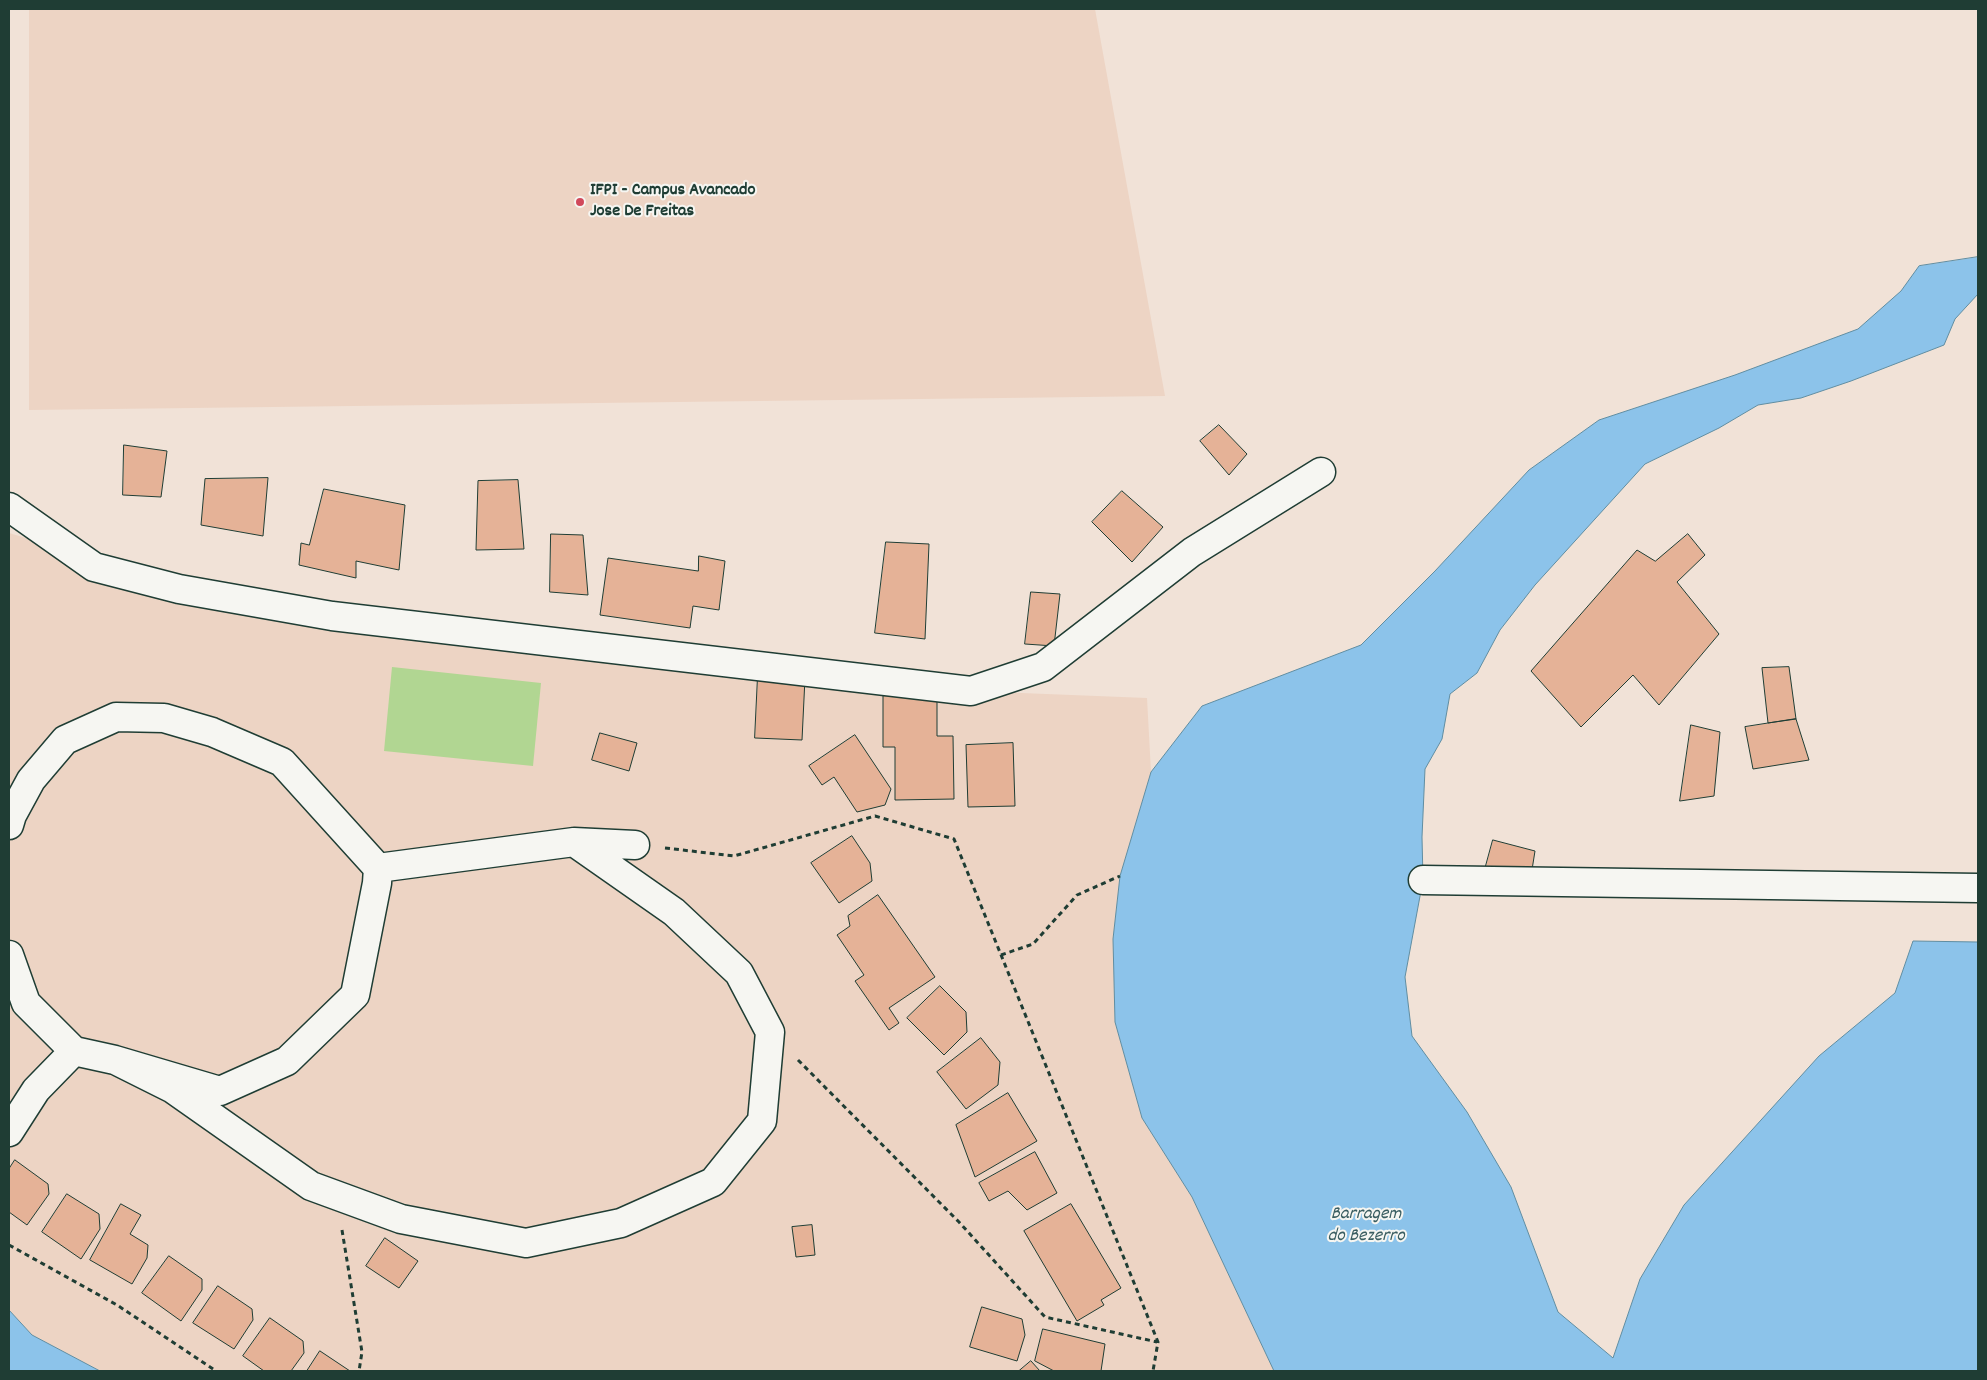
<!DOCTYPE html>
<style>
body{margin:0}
#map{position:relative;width:1987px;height:1380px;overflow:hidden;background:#f1e2d7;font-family:Dekko,sans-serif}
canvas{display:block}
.frame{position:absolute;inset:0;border:10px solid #1f3d34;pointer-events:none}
</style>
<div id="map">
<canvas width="1987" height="1380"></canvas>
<div class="frame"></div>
</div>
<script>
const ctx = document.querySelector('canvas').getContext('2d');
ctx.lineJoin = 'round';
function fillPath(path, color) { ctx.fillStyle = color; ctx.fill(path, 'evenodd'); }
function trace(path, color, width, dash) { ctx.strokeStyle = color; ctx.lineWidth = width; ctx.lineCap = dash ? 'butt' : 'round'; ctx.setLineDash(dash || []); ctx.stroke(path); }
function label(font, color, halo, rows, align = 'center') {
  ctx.font = font + ' Dekko,sans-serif'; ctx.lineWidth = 4; ctx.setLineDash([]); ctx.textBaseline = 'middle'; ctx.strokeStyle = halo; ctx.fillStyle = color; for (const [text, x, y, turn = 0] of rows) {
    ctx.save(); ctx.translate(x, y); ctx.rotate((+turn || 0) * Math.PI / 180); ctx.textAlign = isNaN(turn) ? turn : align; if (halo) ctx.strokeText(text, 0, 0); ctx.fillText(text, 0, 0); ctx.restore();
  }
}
const built = new Path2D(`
 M29 9H1095L1165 396 29 410Z
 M9 533 114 564 297 598 795 656 971 691 1147 698 1151 772 1120 876 1113 939 1115 1022 1142 1118 1192 1197 1274 1371H100L32 1335 9 1310Z`);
const green = new Path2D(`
 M392 667 541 683 533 766 384 751Z`);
const water = new Path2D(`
 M1978 257V294L1955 319 1944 345 1851 381 1801 398 1758 405 1719 428 1645 464 1535 585 1500 630 1477 673 1450 694 1442 739 1425 769 1422 837 1423 880 1405 977 1412 1036 1467 1112 1511 1187 1558 1312 1613 1358 1640 1279 1684 1205 1819 1056 1895 993 1913 941 1978 942V1371H1274L1192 1197 1142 1118 1115 1022 1113 939 1120 876 1151 772 1202 706 1361 645 1435 571 1529 470 1599 420 1735 375 1858 329 1901 291 1919 266Z
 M9 1310 32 1335 100 1371H9Z`);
const building = new Path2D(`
 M1219 425 1247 454 1229 475 1200 441Z
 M124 445 167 451 161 497 123 495Z
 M268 478 263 536 201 525 205 479Z
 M518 480 524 549 476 550 478 481Z
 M324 489 405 505 399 570 356 561V578L299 565 301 543 309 545Z
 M1122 491 1163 527 1132 562 1092 522Z
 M551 534 583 535 588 595 550 592Z
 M1688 534 1705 555 1677 582 1719 634 1659 705 1633 675 1581 727 1531 671 1637 550 1655 561Z
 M886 542 929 544 925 639 875 633Z
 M699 556 725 561 719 610 693 606 690 628 600 615 608 558 698 571Z
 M1031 592 1060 594 1054 646 1025 644Z
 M1789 667 1796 719 1768 723 1762 668Z
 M758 675 805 678 802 740 755 738Z
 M937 695V736H953L954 799 895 800V747H883V696Z
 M1796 719 1809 760 1753 769 1745 727Z
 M1691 725 1720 732 1714 796 1680 801Z
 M600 733 637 743 629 771 592 760Z
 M855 735 891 789 885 805 857 812 834 777 822 785 809 766Z
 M1013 743 1015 806 968 807 966 745Z
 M852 836 870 863 872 881 839 903 811 863Z
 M1493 840 1535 851 1531 876 1484 873Z
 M878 895 935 977 889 1008 899 1023 889 1030 855 981 864 975 837 935 850 926 848 916Z
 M940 986 966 1012 967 1032 944 1055 907 1018Z
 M981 1038 1000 1062 998 1085 966 1109 937 1072Z
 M1008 1093 1037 1141 975 1177 956 1125Z
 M1035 1152 1057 1193 1027 1210 1008 1191 989 1201 979 1183Z
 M15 1160 48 1184 49 1194 27 1225 9 1212V1169Z
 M67 1194 99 1214 100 1229 81 1259 42 1232Z
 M121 1204 141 1215 130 1234 148 1245 147 1258 132 1284 90 1260Z
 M1071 1204 1121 1288 1101 1300 1104 1305 1077 1321 1024 1231Z
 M812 1225 815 1255 796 1257 792 1227Z
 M385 1238 418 1261 399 1288 366 1266Z
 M169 1256 202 1279V1290L181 1321 142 1293Z
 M218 1286 252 1309 253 1320 234 1349 193 1323Z
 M982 1307 1022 1319 1025 1335 1017 1361 970 1347Z
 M270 1318 303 1341 304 1353 291 1371H264L243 1356Z
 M1043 1329 1105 1344 1101 1371H1054L1035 1361Z
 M320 1351 350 1371H307Z
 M1031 1361 1040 1371H1019Z`);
const path = new Path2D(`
 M665 848 734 856 875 816 954 839 1158 1342 1153 1371
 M1001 955 1033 944 1077 895 1120 876
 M798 1060 959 1222 1045 1317 1157 1342
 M342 1230 362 1352 359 1371
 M9 1245 117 1305 216 1371`);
const minor = new Path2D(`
 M9 507 94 567 179 589 332 616 971 691 1043 667 1192 552 1321 472
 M9 825 12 815 31 780 65 740 116 717 164 718 212 732 282 762 378 868 377 883 355 995 287 1061 220 1091 115 1060 74 1051 26 1003 9 955
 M378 868 574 842 635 845
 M1423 880 1978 888
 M115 1060 173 1089 311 1186 401 1219 526 1243 621 1223 713 1182 762 1121 770 1032 739 973 674 912 574 842
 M9 1132 36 1090 74 1051`);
const markers = [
 [580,202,5,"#d1495b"]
];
const poiNames = [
 ["IFPI - Campus Avancado",590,192],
 ["Jose De Freitas",590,213]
];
const waterNames = [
 ["Barragem",1366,1215],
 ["do Bezerro",1366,1237]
];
fillPath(built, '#edd4c4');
fillPath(green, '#b1d692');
fillPath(water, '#8cc3ea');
trace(water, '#608da1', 1);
fillPath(building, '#e5b297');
trace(building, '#1f3d34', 1);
trace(minor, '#1f3d34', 31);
trace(path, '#1f3d34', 3, [5, 4]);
trace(minor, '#f6f6f2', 28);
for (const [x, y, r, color] of markers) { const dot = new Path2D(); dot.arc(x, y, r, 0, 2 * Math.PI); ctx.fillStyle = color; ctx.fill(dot); trace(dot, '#f6f6f2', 2); }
label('bold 18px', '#1f3d34', '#f6f6f2', poiNames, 'left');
label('italic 19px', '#3a5e62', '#f6f6f2', waterNames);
</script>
